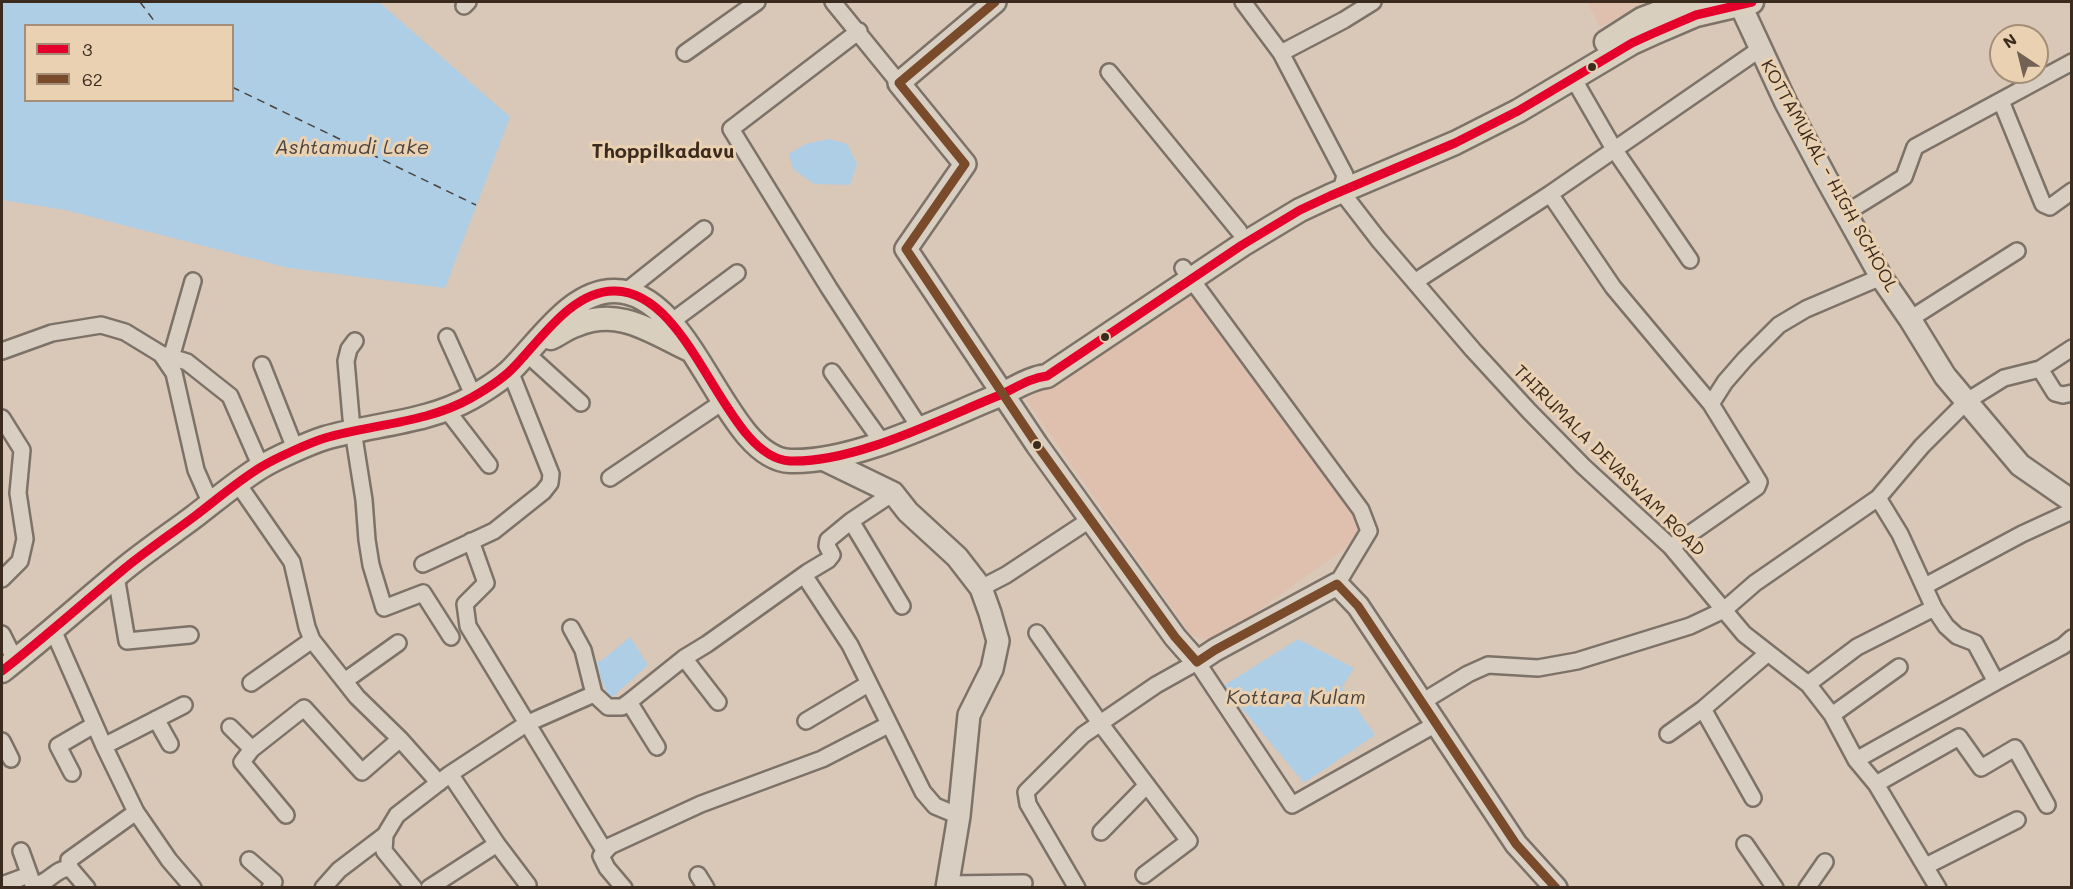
<!DOCTYPE html>
<style>
body{margin:0}
#map{position:relative;width:2073px;height:889px;overflow:hidden;background:#d9c7b8;font-family:Mali,sans-serif}
canvas{display:block}
.frame{position:absolute;inset:0;border:3px solid #3b2a1e;pointer-events:none}
.legend{position:absolute;left:24px;top:24px;width:210px;height:78px;box-sizing:border-box;background:#ead1b2;border:2px solid #a48e77;margin:0;padding:8px 10px;list-style:none;font-size:18px;color:#3b2a1e}
.legend li{display:flex;align-items:center;gap:12px;height:30px}
.legend b{width:30px;border:2px solid #a48e77}
.north{position:absolute;left:1989px;top:24px;width:60px;height:60px;box-sizing:border-box;background:#ead1b2;border:2px solid #a48e77;border-radius:50%;rotate:325deg;font-size:16px;font-weight:700;line-height:24px;text-align:center;color:#3b2a1e}
.north::after{content:'';display:block;margin:auto;width:21px;height:27px;background:#726154;clip-path:polygon(50% 0,100% 100%,50% 72%,0 100%)}
</style>
<div id="map">
<canvas width="2073" height="889"></canvas>
<div class="frame"></div>
<ul class="legend">
<li><b style="height:8px;background:#e4002b"></b>3</li>
<li><b style="height:8px;background:#7a4b2a"></b>62</li>
</ul>
<div class="north">N</div>
</div>
<script>
const ctx = document.querySelector('canvas').getContext('2d');
ctx.lineJoin = 'round';
function fillPath(path, color) { ctx.fillStyle = color; ctx.fill(path, 'evenodd'); }
function trace(path, color, width, dash) { ctx.strokeStyle = color; ctx.lineWidth = width; ctx.lineCap = dash ? 'butt' : 'round'; ctx.setLineDash(dash || []); ctx.stroke(path); }
function label(font, color, halo, rows, align = 'center') {
  ctx.font = font + ' Mali,sans-serif'; ctx.lineWidth = 6; ctx.setLineDash([]); ctx.textBaseline = 'middle'; ctx.strokeStyle = halo; ctx.fillStyle = color; for (const [text, x, y, turn = 0] of rows) {
    ctx.save(); ctx.translate(x, y); ctx.rotate((+turn || 0) * Math.PI / 180); ctx.textAlign = isNaN(turn) ? turn : align; if (halo) ctx.strokeText(text, 0, 0); ctx.fillText(text, 0, 0); ctx.restore();
  }
}
const built = new Path2D(`
 M1587 2H1650L1600 27Z
 M1191 287 1360 526 1350 545 1214 642 1191 635 1026 400Z`);
const water = new Path2D(`
 M2 2H379L510 117 445 288 289 268 65 210 2 200ZM26 26H232V100H26Z
 M829 139 847 144 857 164 850 185 814 184 793 169 789 154 805 144Z
 M630 637 648 665 611 698C602 687 601 675 595 662L601 661Z
 M1298 639 1354 668 1342 687 1375 735 1304 783 1223 686Z`);
const ferry = new Path2D(`
 M140 2 158 26
 M232 87 476 205`);
const street = new Path2D(`
 M833 2 899 83
 M1243 2 1281 53 1345 175 1341 191 1378 239 1473 350 1529 411 1583 466 1671 547 1744 634 1808 684 1832 715 1856 760 1876 784 1938 888
 M464 6 468 2
 M859 31 731 129 829 288 920 428
 M685 53 757 2
 M1281 53 1344 20 1373 2
 M1109 72 1239 231
 M1573 78 1614 149 1690 260
 M2001 101 2043 204 2050 207 2072 191
 M1550 194 1613 287 1711 404 1759 482 1757 487 1671 547
 M1846 213 1904 177 1915 147 2072 62
 M1183 268 1361 510 1369 531 1337 584
 M1416 281 1550 194 1760 49
 M625 292 704 229
 M1910 319 2017 251
 M671 322 737 273
 M447 337 474 397
 M355 341 349 349 346 361 351 418 364 500 367 540 371 565 384 608 423 593 451 637
 M2 351 52 333 101 325 125 332 161 354 174 373 196 470 211 504
 M526 353 581 403
 M161 354 187 362 230 396 261 467
 M171 358 193 281
 M262 365 296 451
 M2040 369 2055 393 2063 395 2072 393
 M832 372 882 442
 M1711 404 1725 382 1745 359 1779 325 1806 309 1881 277
 M446 409 489 465
 M2 418 22 450 18 493 25 539 20 561 2 579
 M610 478 724 401
 M238 484 292 562 307 627 312 640 357 697 400 739 439 783
 M1878 498 1900 534 1934 608
 M851 521 902 606
 M471 541 486 583 465 604 468 626 604 850
 M423 564 494 531 543 492 550 483 551 474 510 371
 M804 575 850 645 923 792 935 806 959 816
 M116 576 127 641 190 635
 M1925 586 2022 534 2072 511
 M981 588 1006 575 1091 519
 M571 628 583 650 594 694
 M53 630 104 746 184 705
 M1037 633 1100 723 1189 841 1144 875
 M2 634 15 660
 M684 658 718 702
 M346 680 398 643
 M251 683 312 640
 M1808 684 1857 647 1934 608 1946 626 1957 636 1975 643 1996 682 2063 646 2072 638
 M629 702 657 747
 M1422 702 1468 674 1488 665 1538 668 1577 661 1690 626 1724 610 1755 583 1878 498 1922 446 1967 401 2004 378 2040 369 2072 348
 M1703 709 1753 798
 M1832 715 1899 667
 M156 719 170 744
 M806 721 868 684
 M230 727 252 749 304 708 362 772 400 739
 M1668 734 1703 709 1768 653
 M2 741 11 759
 M104 746 136 812 169 860 193 888
 M252 749 242 762 286 815
 M1856 760 1996 682
 M72 773 58 746 94 725
 M450 774 497 844 528 885
 M1876 784 1959 737 1981 768 2015 748 2047 805
 M1101 832 1147 785
 M1745 844 1775 888
 M21 851 30 876
 M249 860 274 882 270 888
 M1926 866 2017 820
 M70 868 87 888
 M698 875 706 888
 M947 884 1024 883
 M2 885 26 876H30L33 885C48 885 55 868 70 868L69 860 136 812
 M323 888 339 870 385 835
 M414 888 384 851 385 835 397 815 450 774 526 724 594 694 608 707H622L629 702 684 658 707 644 808 572 828 560 832 555 827 546 828 540 851 521 893 493
 M429 888 497 844
 M624 888 607 868 601 856 610 846 701 804 822 759 888 725
 M1077 888 1028 804 1026 792 1083 735 1156 685 1197 662 1292 805 1436 724
 M1807 888 1825 862`);
const secondary = new Path2D(`
 M995 2 899 83 965 164 906 249 1037 445 1175 637 1197 662 1215 650 1337 584 1358 606 1516 844 1556 888
 M1740 4 1786 103 1826 178 1881 277 1910 319 1945 376 2020 465 2072 501
 M825 460 893 493 908 512 957 557 981 588 990 613 998 641 992 669 969 715 959 816 947 888`);
const primary = new Path2D(`
 M1606 42 1642 19 1687 2
 M551 338C559 334 567 328 576 325 620 307 651 332 690 350
 M2 671C44 638 83 603 124 569 146 551 171 534 195 516 216 500 238 481 261 467 276 458 309 443 325 438 373 424 427 423 471 398 485 390 501 380 512 369 540 341 572 290 615 291 694 292 724 458 790 461 854 463 936 421 995 397 1013 390 1028 378 1047 376L1242 245 1300 210 1330 196 1455 143 1518 111 1632 43 1654 33 1696 15 1752 2`);
const bus1 = new Path2D(`
 M2 671C44 638 83 603 124 569 146 551 171 534 195 516 216 500 238 481 261 467 276 458 309 443 325 438 373 424 427 423 471 398 485 390 501 380 512 369 540 341 572 290 615 291 694 292 724 458 790 461 854 463 936 421 995 397 1013 390 1028 378 1047 376L1242 245 1300 210 1330 196 1455 143 1518 111 1632 43 1654 33 1696 15 1752 2`);
const bus2 = new Path2D(`
 M995 2 899 83 965 164 906 249 1037 445 1175 637 1197 662 1215 650 1337 584 1358 606 1516 844 1556 888`);
const markers = [
 [1592,67,5,"#3b2a1e"],
 [1105,337,5,"#3b2a1e"],
 [1037,445,5,"#3b2a1e"]
];
const streetNames = [
 ["KOTTAMUKAL - HIGH SCHOOL",1829,176,61],
 ["THIRUMALA DEVASWAM ROAD",1609,461,45]
];
const waterNames = [
 ["Ashtamudi Lake",352,148],
 ["Kottara Kulam",1296,698]
];
const neighbourhoodNames = [
 ["Thoppilkadavu",663,152]
];
fillPath(built, '#dfc0ae');
fillPath(water, '#aecee6');
trace(ferry, '#4a433f', 1.5, [8, 6]);
trace(street, '#7d7268', 20);
trace(secondary, '#7d7268', 26);
trace(primary, '#7d7268', 27);
trace(street, '#d8cec2', 15);
trace(secondary, '#d8cec2', 21);
trace(primary, '#d9cfbe', 22);
trace(bus1, '#e4002b', 9);
trace(bus2, '#7a4b2a', 9);
for (const [x, y, r, color] of markers) { const dot = new Path2D(); dot.arc(x, y, r, 0, 2 * Math.PI); ctx.fillStyle = color; ctx.fill(dot); trace(dot, '#ead1b2', 2); }
label('18px', '#3b2a1e', '#ead1b2', streetNames);
label('italic 20px', '#4a433f', '#ead1b2', waterNames);
label('bold 20px', '#3b2a1e', '#ead1b2', neighbourhoodNames);
</script>
